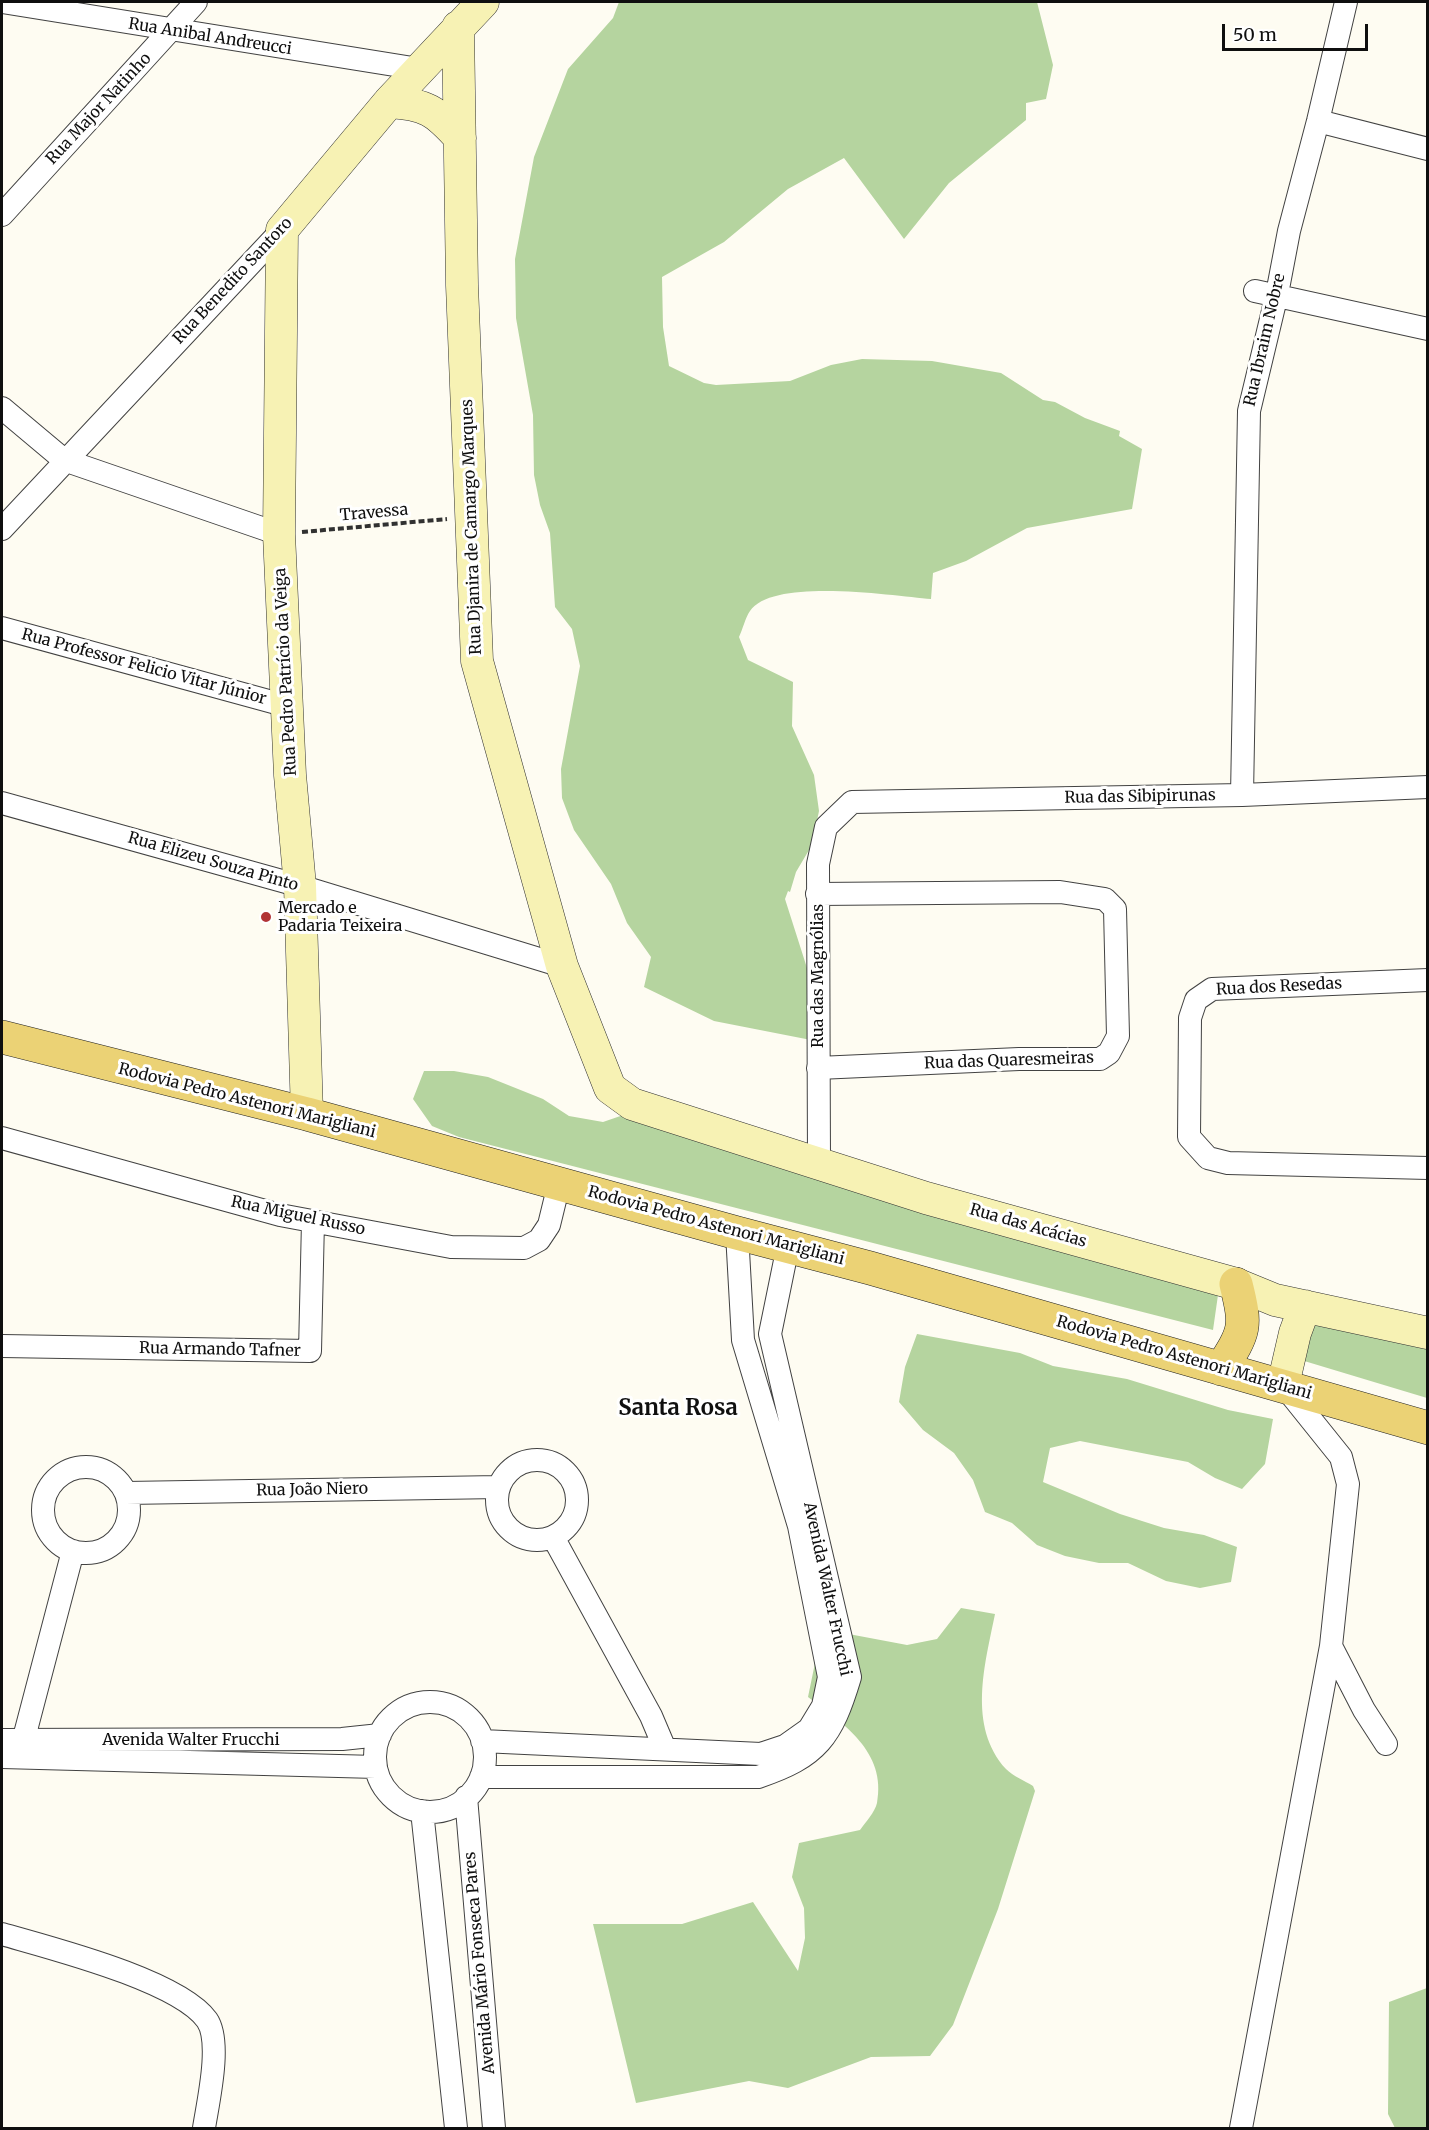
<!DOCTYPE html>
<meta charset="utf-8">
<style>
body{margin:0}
#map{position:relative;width:1429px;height:2130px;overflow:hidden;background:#fefcf2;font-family:Merriweather,serif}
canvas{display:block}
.frame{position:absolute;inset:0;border:3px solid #0f0f0f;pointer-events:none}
.scale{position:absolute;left:1222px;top:24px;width:146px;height:27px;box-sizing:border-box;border:3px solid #0f0f0f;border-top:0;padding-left:8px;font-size:18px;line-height:21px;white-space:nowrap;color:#0f0f0f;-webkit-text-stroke:4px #fff;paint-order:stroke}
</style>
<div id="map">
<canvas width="1429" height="2130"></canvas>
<div class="frame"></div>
<div class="scale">50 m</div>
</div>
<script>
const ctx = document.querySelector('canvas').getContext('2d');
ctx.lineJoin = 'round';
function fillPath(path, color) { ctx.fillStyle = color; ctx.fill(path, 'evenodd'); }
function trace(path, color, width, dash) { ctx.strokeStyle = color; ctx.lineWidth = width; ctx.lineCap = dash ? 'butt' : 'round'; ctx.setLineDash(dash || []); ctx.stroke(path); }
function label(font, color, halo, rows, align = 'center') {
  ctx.font = font + ' Merriweather,serif'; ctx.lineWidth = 6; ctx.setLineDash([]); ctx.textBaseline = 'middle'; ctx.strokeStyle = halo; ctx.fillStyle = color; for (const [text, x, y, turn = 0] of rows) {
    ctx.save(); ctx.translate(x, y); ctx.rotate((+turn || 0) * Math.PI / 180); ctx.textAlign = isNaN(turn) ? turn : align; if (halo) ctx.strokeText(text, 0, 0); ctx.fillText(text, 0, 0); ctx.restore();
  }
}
const forest = new Path2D(`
 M619 2H1037L1053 65 1046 99 1026 103V120L949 183 904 239 844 158 788 189 724 242 662 277 663 327 669 366 704 383 716 385 790 381 831 365 862 359 932 361 1001 373 1043 400 1055 402 1085 418 1120 431 1119 436 1142 449 1132 509 1027 528 966 561 933 573 931 599C894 596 773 577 750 611 745 618 743 629 739 637L748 660 793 682 792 726 814 775 819 811 812 845 796 872 790 892 788 891 785 899 807 968 811 1040 714 1021 644 987 651 957 627 923 611 884 574 830 562 798 561 769 580 666 572 629 555 607 550 533 540 505 534 475 533 415 516 318 515 259 534 157 568 69 613 18Z
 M424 1071H454L488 1077 543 1099 569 1116 603 1122 635 1111 1219 1288 1213 1330 459 1137 432 1126 413 1099Z
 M1298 1317 1427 1334V1398L1291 1357Z
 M917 1334 1020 1353 1053 1366 1127 1379 1228 1410 1273 1419 1265 1464 1242 1489 1215 1478 1188 1462 1080 1441 1050 1448 1043 1482 1120 1514 1164 1528 1204 1535 1237 1547 1231 1582 1200 1588 1166 1581 1128 1563H1099L1065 1556 1037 1545 1012 1523 985 1512 973 1480 954 1453 923 1430 899 1402 905 1367Z
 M961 1608 995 1614C985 1664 967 1726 1006 1769 1013 1776 1025 1781 1033 1786L1035 1791 998 1909 953 2025 930 2056 871 2057 788 2088 749 2081 636 2103 593 1924H682L753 1902 798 1971 805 1938 804 1908 792 1877 799 1843 860 1830C865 1823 875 1812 877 1803 887 1752 843 1723 808 1697L815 1663 838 1632 907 1645 937 1639Z
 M1427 1988V2128H1395L1388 2114 1389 2002Z`);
const path = new Path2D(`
 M302 532 447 519`);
const street = new Path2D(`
 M2 2 419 69
 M1318 121 1428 149
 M2 215 196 2
 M1255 291 1428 329
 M2 408 64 460 279 534
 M2 529 282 230
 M2 628 287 706
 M1242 795 1249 411 1277 294 1289 231 1318 121 1346 2
 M2 803 300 886 562 966
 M817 894 1060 892 1105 899 1115 909 1118 1036 1109 1053 1100 1059H1019L818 1068
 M1428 980 1212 989 1196 1000 1190 1018 1189 1137 1208 1158 1228 1163 1428 1168
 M2 1138 280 1215 451 1247 524 1248 539 1240 549 1225 559 1184
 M819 1163 818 864 826 827 852 802 1242 795 1428 787
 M2 1346 310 1351 313 1221
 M497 1500a40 40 0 1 1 80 0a40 40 0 1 1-80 0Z
 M43 1510a43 43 0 1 1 86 0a43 43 0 1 1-86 0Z
 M126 1493 499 1487
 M553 1537 651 1716 665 1749
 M1331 1646 1364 1710 1386 1744
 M375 1757a55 55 0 1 1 110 0a55 55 0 1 1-110 0Z
 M2 1740 342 1739 380 1735
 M482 1741 761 1754 785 1746 809 1729 823 1706 829 1677 799 1526 743 1340 737 1233
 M20 1753 73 1551
 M2 1757 376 1767
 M481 1777H758C818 1757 832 1737 850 1677L770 1334 788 1246
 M466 1797 494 2128
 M422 1811 456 2128
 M2 1934C50 1948 178 1980 207 2020 222 2042 208 2102 204 2128
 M1241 2128 1331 1646 1348 1484 1341 1457 1284 1386`);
const secondary = new Path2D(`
 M458 27 462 285 477 661 562 966 610 1088 632 1104 926 1198 1236 1284 1275 1300 1428 1333
 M389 102C426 104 436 111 460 138
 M307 1114 300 886 290 775 279 534 282 230 389 102 483 2
 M1283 1385 1295 1333 1305 1306`);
const primary = new Path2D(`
 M2 1037 307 1114 737 1233 870 1268 1428 1428
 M1221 1369C1245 1331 1247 1328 1236 1284`);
const markers = [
 [266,917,6,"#b13436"]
];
const streetNames = [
 ["Rua Anibal Andreucci",210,37,9],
 ["Rua Major Natinho",99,109,-47],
 ["Rua Benedito Santoro",233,281,-47],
 ["Rua Ibraim Nobre",1265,340,-77],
 ["Travessa",374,513,-5],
 ["Rua Djanira de Camargo Marques",472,527,-92],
 ["Rua Professor Felicio Vitar Júnior",144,667,15],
 ["Rua Pedro Patrício da Veiga",286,672,-93],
 ["Rua das Sibipirunas",1140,797,-1],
 ["Rua Elizeu Souza Pinto",213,862,16],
 ["Rua das Magnólias",818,976,-90],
 ["Rua dos Resedas",1279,987,-3],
 ["Rua das Quaresmeiras",1009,1061,-2],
 ["Rodovia Pedro Astenori Marigliani",247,1101,14],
 ["Rua Miguel Russo",298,1216,12],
 ["Rodovia Pedro Astenori Marigliani",716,1226,15],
 ["Rua das Acácias",1028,1226,16],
 ["Rua Armando Tafner",220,1350,1],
 ["Rodovia Pedro Astenori Marigliani",1184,1358,16],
 ["Rua João Niero",312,1490,-1],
 ["Avenida Walter Frucchi",827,1589,78],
 ["Avenida Walter Frucchi",191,1740],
 ["Avenida Mário Fonseca Pares",480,1963,-95]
];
const poiNames = [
 ["Mercado e",278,908],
 ["Padaria Teixeira",278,926]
];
const districtNames = [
 ["Santa Rosa",678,1409]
];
fillPath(forest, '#b5d49f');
trace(street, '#424242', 24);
trace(secondary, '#313131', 33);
trace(primary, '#202020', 34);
trace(path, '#313131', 4, [6, 3]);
trace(street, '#fff', 22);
trace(secondary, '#f7f2b4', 32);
trace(primary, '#ebd275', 33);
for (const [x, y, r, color] of markers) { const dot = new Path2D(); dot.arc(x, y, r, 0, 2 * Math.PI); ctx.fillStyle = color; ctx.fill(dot); trace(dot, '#fff', 2); }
label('16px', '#0f0f0f', '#fff', streetNames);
label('16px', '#0f0f0f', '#fff', poiNames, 'left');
label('bold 22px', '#0f0f0f', '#fff', districtNames);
</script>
